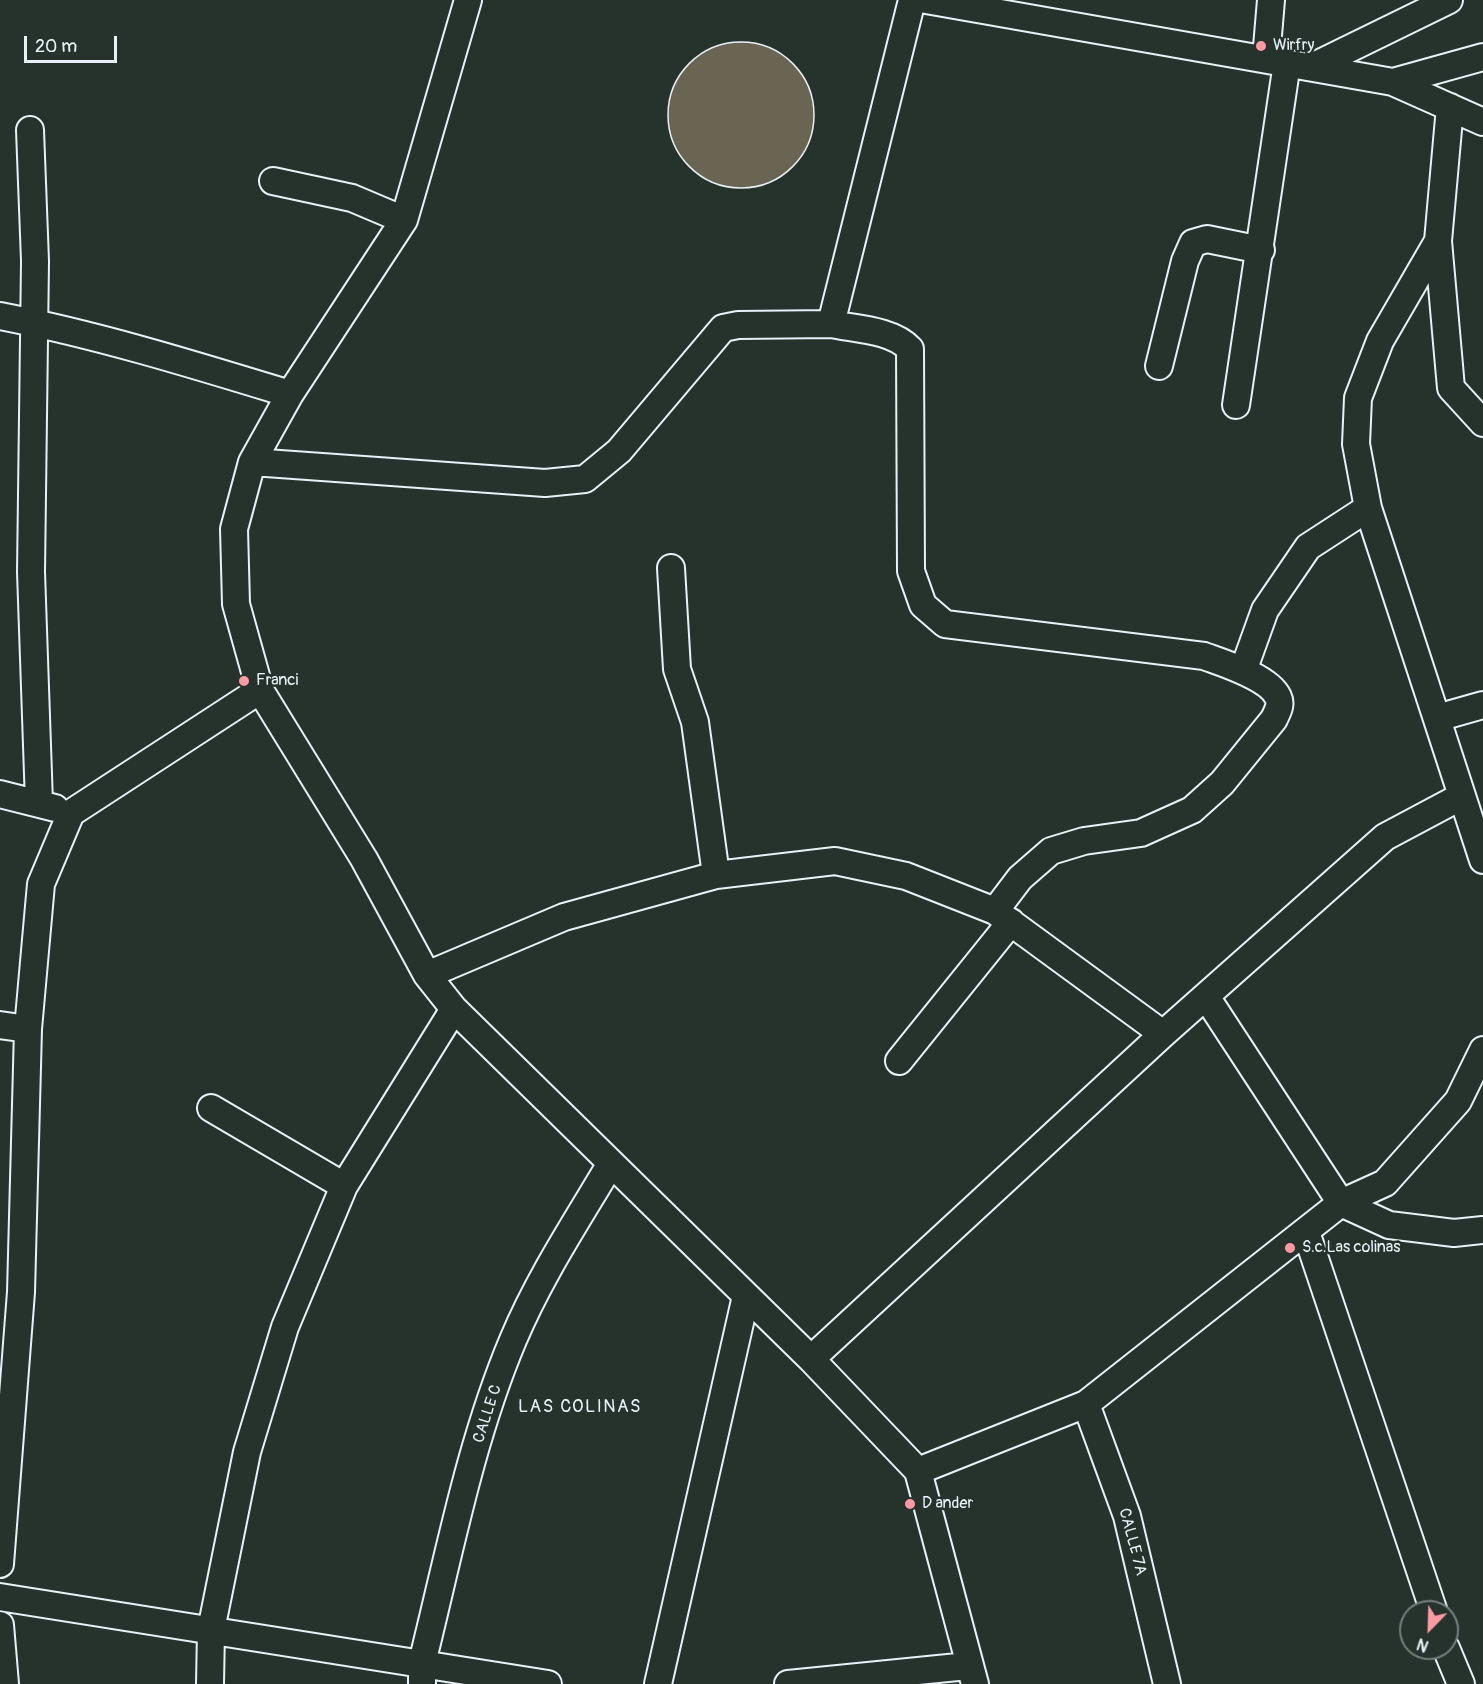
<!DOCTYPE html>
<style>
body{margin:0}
#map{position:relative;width:1483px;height:1684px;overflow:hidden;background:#26332d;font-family:Pangolin,sans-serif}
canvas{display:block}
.north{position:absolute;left:1399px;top:1600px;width:60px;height:60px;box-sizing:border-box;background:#26332d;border:2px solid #747f7e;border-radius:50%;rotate:203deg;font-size:16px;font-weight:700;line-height:24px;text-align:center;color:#e8f1f8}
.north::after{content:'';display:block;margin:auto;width:21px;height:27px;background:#ff9aa2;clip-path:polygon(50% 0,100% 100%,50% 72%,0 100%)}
.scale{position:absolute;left:24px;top:36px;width:93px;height:27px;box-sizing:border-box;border:3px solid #e8f1f8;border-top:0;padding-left:8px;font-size:18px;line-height:21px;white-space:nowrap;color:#e8f1f8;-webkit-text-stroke:4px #26332d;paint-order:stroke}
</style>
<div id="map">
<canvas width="1483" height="1684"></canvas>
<div class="north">N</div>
<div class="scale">20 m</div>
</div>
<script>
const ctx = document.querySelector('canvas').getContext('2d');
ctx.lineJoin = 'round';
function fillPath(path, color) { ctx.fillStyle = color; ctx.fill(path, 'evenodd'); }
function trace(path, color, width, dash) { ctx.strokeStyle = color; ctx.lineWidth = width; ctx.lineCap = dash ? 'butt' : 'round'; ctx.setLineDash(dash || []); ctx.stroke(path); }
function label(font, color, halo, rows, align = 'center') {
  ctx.font = font + ' Pangolin,sans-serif'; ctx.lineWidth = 5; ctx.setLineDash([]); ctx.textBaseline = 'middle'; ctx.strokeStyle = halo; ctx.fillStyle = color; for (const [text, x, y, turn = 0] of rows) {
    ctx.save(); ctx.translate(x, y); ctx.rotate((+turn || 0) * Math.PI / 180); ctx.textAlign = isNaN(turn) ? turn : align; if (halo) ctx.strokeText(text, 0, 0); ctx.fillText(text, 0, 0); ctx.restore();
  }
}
const building = new Path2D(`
 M668 115a73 73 0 1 1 146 0a73 73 0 1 1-146 0Z`);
const minor = new Path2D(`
 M468 0 404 220 290 394 252 462 234 529 236 604 260 690 364 859 427 975 454 1009 811 1359 918 1471 975 1684
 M926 0 1393 82 1483 122
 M1266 59 1271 0
 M1312 67 1449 0
 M1393 82 1483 57
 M1450 107 1438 241 1451 388 1483 423
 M30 130 35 261 31 572 39 803
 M273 181 352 198 404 220
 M1438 241 1380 341 1358 398 1356 444 1368 508 1483 860
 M0 316C98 335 195 365 290 394
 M831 324C856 329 893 330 910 349L911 571 923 605 945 624 1204 656C1223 663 1269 677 1278 697 1282 705 1277 712 1274 719L1222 783 1192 810 1141 833 1084 841 1051 851 1020 878 995 911
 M1159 366 1185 261 1193 243 1207 239 1261 250
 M1236 405 1287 63
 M252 462 545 483 585 479 619 451 723 328 738 325 831 324 912 0
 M671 568 677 669 695 722 716 875
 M1243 671 1265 610 1308 547 1368 508
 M1437 718 1483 705
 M0 794 55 808
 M427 975 564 917 716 875 835 861 906 876 995 911 1163 1034
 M1207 998 1341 1203 1389 1225 1454 1233 1483 1230
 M0 1025 28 1029
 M899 1061 1011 922
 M211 1108 344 1186
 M1306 1232 1434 1612
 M811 1359 1163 1034 1385 837 1462 796
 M1086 1404 1127 1516 1167 1684
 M918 1471 1086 1404 1341 1203 1385 1183 1458 1101 1483 1050
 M0 1564 21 1292 28 1029 41 884 71 813 260 690
 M0 1597 548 1684
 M0 1625 5 1684
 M1446 1648 1461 1684
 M210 1684 211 1630 247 1452 285 1327 344 1186 454 1009
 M422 1684V1663C449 1555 470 1442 513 1340 539 1278 576 1222 610 1165
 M658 1684 746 1296
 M788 1684 968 1666`);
const markers = [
 [1261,46,6,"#ff9aa2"],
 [244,681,6,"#ff9aa2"],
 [1290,1248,6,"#ff9aa2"],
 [910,1504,6,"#ff9aa2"]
];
const poiNames = [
 ["Wirfry",1273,46],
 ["Franci",256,681],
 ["S.c.Las colinas",1302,1248],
 ["D ander",922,1504]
];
const streetNames = [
 ["CALLE C",488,1414,-72],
 ["CALLE 7A",1132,1542,75]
];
const neighbourhoodNames = [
 ["LAS COLINAS",580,1407]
];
fillPath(building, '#696552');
trace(building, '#e8f1f8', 1.5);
trace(minor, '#e8f1f8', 30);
trace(minor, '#26332d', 26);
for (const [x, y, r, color] of markers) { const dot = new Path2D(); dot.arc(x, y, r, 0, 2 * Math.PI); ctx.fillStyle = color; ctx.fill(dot); trace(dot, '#26332d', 2); }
label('16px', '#e8f1f8', '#26332d', poiNames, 'left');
label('16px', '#e8f1f8', '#26332d', streetNames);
ctx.letterSpacing = '1.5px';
label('18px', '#e8f1f8', '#26332d', neighbourhoodNames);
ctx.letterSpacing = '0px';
</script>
